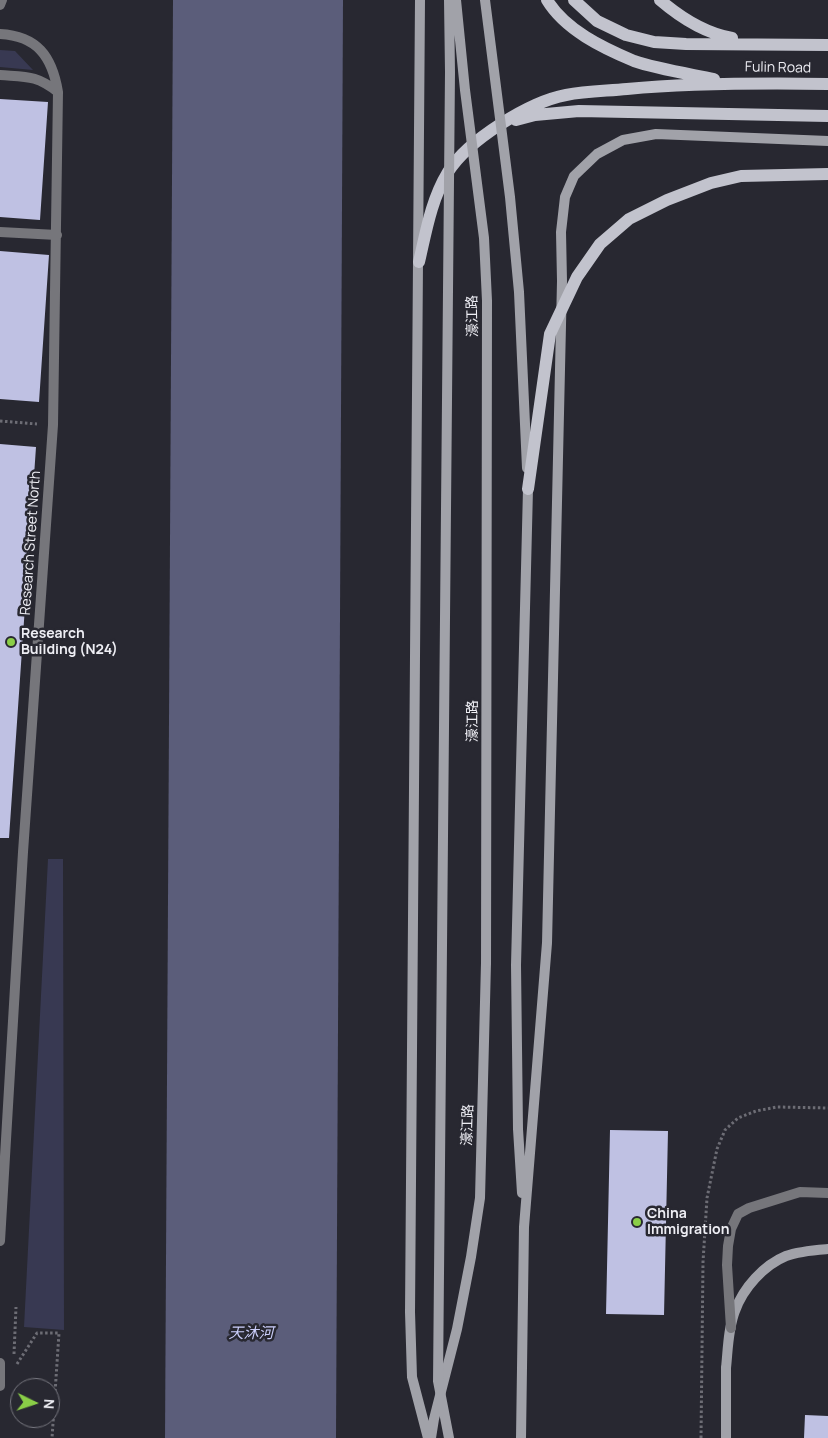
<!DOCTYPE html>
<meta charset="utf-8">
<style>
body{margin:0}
#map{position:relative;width:828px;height:1438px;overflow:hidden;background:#282831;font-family:Manrope,sans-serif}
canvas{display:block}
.north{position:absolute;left:10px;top:1378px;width:50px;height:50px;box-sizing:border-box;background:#282831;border:1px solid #77777f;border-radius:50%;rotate:94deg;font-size:14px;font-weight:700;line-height:20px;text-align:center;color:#eeeef4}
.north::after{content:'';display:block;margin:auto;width:18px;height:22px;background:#8ace47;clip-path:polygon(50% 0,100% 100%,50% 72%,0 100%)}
</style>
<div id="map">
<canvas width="828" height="1438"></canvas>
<div class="north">N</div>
</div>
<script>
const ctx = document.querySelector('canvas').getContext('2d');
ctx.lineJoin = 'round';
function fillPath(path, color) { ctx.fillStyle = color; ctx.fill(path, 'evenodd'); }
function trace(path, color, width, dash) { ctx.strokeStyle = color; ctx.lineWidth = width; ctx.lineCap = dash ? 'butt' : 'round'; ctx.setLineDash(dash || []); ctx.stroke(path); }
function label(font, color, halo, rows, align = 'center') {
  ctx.font = font + ' Manrope,"Noto Sans SC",sans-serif'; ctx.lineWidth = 5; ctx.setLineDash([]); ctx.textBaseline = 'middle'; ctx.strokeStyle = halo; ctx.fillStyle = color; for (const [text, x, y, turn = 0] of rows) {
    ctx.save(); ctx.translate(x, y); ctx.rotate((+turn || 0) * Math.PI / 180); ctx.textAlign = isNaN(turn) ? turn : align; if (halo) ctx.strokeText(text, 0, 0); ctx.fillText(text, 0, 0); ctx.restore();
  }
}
const green = new Path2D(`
 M0 50 15 51 33 70 0 67Z
 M48 859H63L64 1330 24 1327Z`);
const water = new Path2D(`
 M173 0H343L336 1438H165Z`);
const building = new Path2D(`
 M0 99 48 102 40 220 0 217Z
 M0 251 49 255 39 402 0 399Z
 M0 444 36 447 9 838H0Z
 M610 1130 668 1131 664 1315 606 1314Z
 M805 1415 828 1416V1438H804Z`);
const path = new Path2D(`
 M0 421 37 424
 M14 1354 16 1307
 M17 1364 37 1333H59L52 1438
 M701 1438 703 1262 707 1198 717 1149 725 1130 738 1118 756 1111 777 1107 828 1108`);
const minor = new Path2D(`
 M0 5 2 0
 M0 34C37 36 52 56 58 92L53 425 23 852 0 1241
 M0 75C27 77 36 75 58 92
 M0 232 57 235
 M0 1363V1386`);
const secondary = new Path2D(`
 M420 0 410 1312 412 1377 428 1438
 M522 1193 518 1129 516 965 528 489
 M726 1368C728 1349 728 1329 735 1311 743 1288 764 1265 786 1256 799 1251 815 1250 828 1249
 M431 1438 434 1419 457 1329 471 1257 480 1198 486 963
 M521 1438 524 1227 547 943 562 281 561 232 565 197 574 176 597 154 623 140 656 134 828 141`);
const primary = new Path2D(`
 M547 0C565 30 603 48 634 61 657 69 690 74 714 79
 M574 0 597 21 626 35 654 42 686 44 828 45
 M660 0C681 18 704 33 732 38
 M516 120 535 115 579 111 828 116
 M419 262C426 232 431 200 448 172 468 140 529 102 566 95 586 91 607 91 627 89 694 83 761 83 828 84`);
const minorBridge = new Path2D(`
 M731 1328 727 1265 728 1246 731 1229 738 1214 749 1208 800 1192 828 1193`);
const secondaryBridge = new Path2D(`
 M456 0 465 90 484 238 487 301 486 963
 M485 0 510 197 519 292 527 468
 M726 1368V1438
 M449 1438 438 1381 450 72 449 0`);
const primaryBridge = new Path2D(`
 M528 489 550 334 577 277 600 244 629 219 667 200 711 183 741 176 828 174`);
const markers = [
 [11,642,5,"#8ace47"],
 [637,1222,5,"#8ace47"]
];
const streetNames = [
 ["Fulin Road",778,68,1],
 ["濠江路",473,316,-91],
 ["Research Street North",31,543,-86],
 ["濠江路",473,721,-90],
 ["濠江路",468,1125,-88]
];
const poiNames = [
 ["Research",21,634],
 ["Building (N24)",21,650],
 ["China",647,1214],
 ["Immigration",647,1230]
];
const waterNames = [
 ["天沐河",251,1334]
];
fillPath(green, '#383952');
fillPath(water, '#5b5d7a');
fillPath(building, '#bfc1e3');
trace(path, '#6d6d75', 3, [2.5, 2.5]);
trace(minor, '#76767b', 10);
trace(secondary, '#a1a2a9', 10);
trace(primary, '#c2c3cd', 12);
trace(minorBridge, '#76767b', 10);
trace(secondaryBridge, '#a1a2a9', 10);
trace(primaryBridge, '#c2c3cd', 12);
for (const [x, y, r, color] of markers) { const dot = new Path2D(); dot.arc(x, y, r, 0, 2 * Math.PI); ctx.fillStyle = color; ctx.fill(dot); trace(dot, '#282831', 2); }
label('14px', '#eeeef4', '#282831', streetNames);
label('bold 14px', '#eeeef4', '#282831', poiNames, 'left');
label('italic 15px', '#cbcefa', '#282831', waterNames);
</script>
